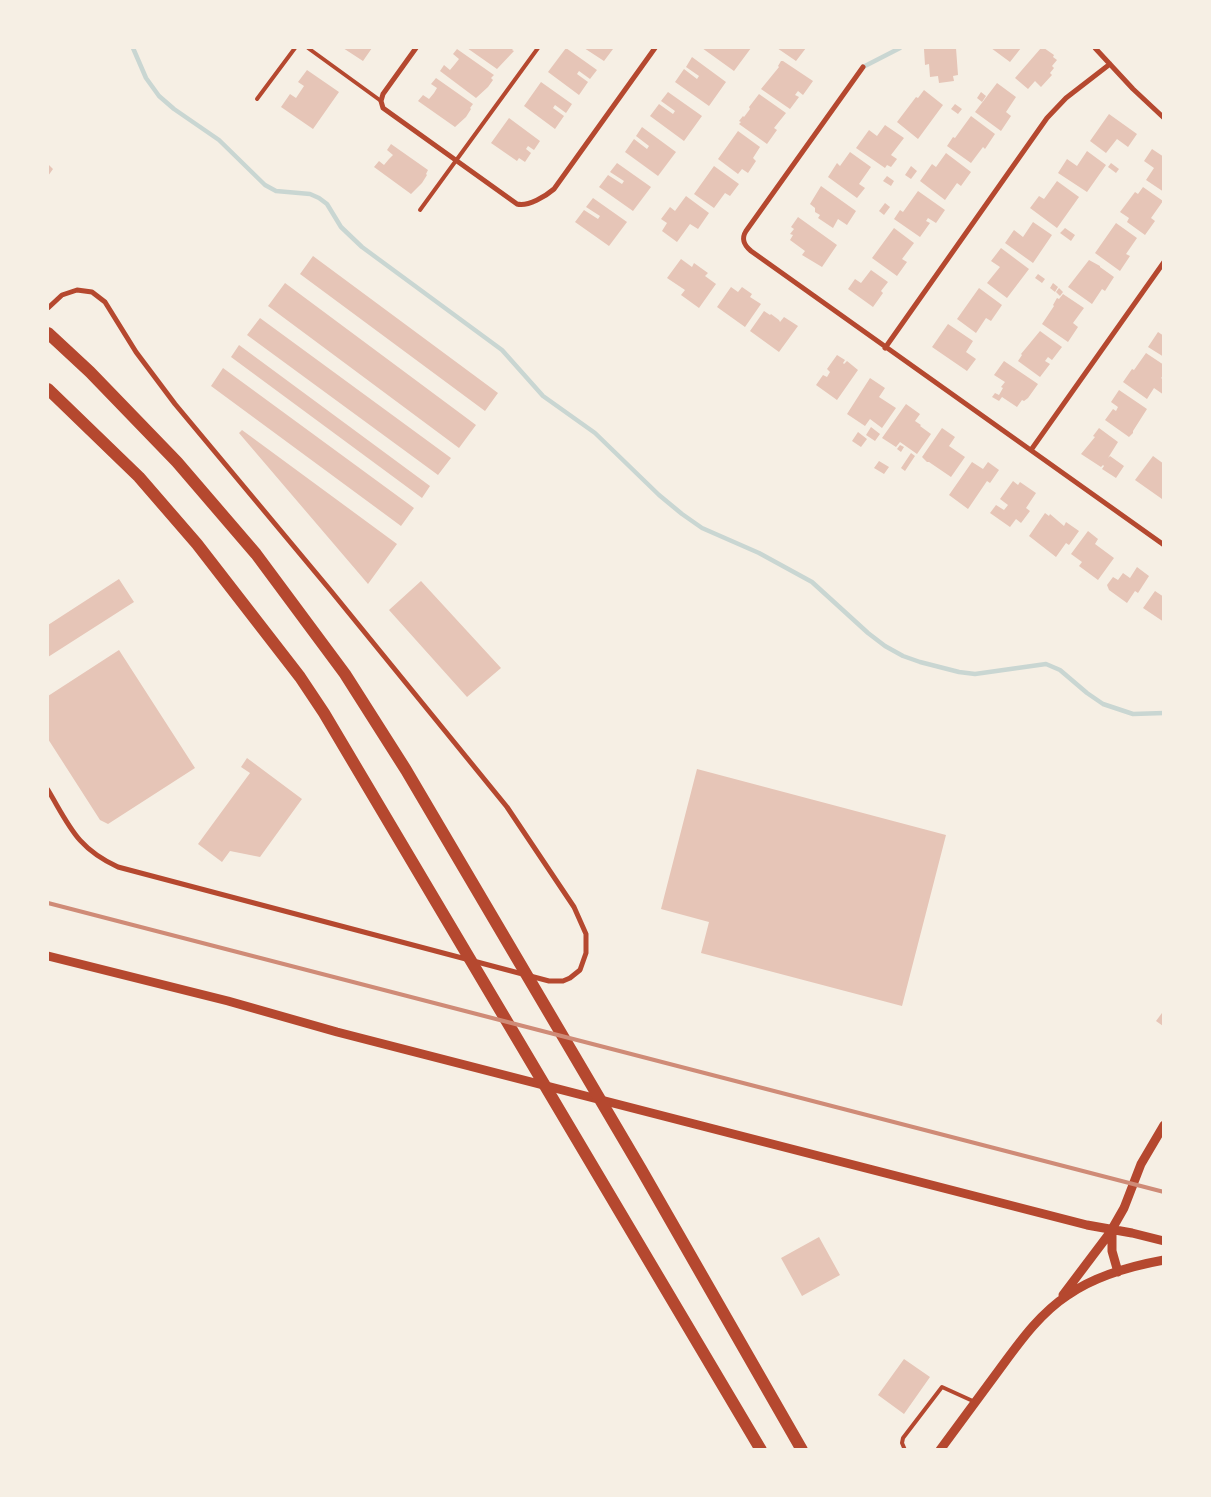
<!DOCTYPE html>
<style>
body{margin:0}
#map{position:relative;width:1211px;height:1497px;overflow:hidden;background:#f6efe4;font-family:Cabin,sans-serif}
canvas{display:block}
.frame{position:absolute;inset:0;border:49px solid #f6efe4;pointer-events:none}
</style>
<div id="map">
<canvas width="1211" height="1497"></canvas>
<div class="frame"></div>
</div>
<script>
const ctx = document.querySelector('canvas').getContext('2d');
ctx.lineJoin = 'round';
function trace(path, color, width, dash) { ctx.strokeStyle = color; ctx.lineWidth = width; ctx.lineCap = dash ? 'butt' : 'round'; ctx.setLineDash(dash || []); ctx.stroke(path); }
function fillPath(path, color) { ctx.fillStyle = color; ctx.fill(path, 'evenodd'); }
const stream = new Path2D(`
 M133 48 146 78 159 96 174 109 219 140 265 185 276 191 310 194 319 198 327 204 341 227 362 247 502 350 543 396 595 433 659 495 682 514 702 528 759 553 812 582 868 633 885 646 903 656 920 662 959 672 975 674 1046 664 1060 670 1087 693 1103 704 1133 714 1164 713
 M863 67 900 48`);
const building = new Path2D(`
 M343 48H372L363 61Z
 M467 48H514L512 50 514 51 497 69Z
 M566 48 597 70 590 79 579 71 577 74 588 82 579 95 548 72Z
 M584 48H611L613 49 604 61Z
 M702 48H751L734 71Z
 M777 48H806L796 61Z
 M939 48H956L958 75 953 76 954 81 939 83 938 76 930 77 929 64 925 65 924 49Z
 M991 48H1021L1010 62Z
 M1041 48H1044L1054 55 1053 57 1057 60 1052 66 1054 68 1050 73 1052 75 1041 87 1035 81 1028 89 1015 78Z
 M457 49 494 75 491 78 493 80 488 87 476 98 440 71 444 65 450 70 455 64 459 59 453 54Z
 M692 57 726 82 709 106 675 82 684 69 697 79 699 76 686 67Z
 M781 61H783L813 81 803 95 798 91 795 95 799 97 790 109 761 89 779 67 778 66Z
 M307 70 339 92 313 129 281 107 290 94 296 98 304 86 298 82Z
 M436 78 473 104 470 108 471 109 466 117 455 127 418 101 423 95 429 99 434 93 437 88 431 84Z
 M541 82 572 104 566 113 555 105 553 108 564 116 555 129 524 106Z
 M997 83 1016 97 1006 112 1011 116 1001 131 975 112Z
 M924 90 943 105 918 139 897 122 916 97 918 98Z
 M668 92 702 116 684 141 650 116 659 104 673 114 675 111 661 101Z
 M981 92 986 96 982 102 977 98Z
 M759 94 786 113 774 128 777 130 767 144 739 124 741 122 739 121 743 116 744 117 750 109 749 107Z
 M955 104 962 109 958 114 951 109Z
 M1109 114 1137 134 1128 147 1117 139 1106 153 1090 141Z
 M971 116 995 134 985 149 983 147 971 163 947 146 953 137 955 138Z
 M509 118 540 141 534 150 528 146 526 149 531 153 525 162 519 158 517 161 491 143Z
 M885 125 904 138 891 155 897 159 891 167 887 165 885 168 856 148 869 130 877 136Z
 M642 127 676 152 658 176 625 152 634 139 647 149 649 146 636 136Z
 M738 131 760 147 753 158 756 161 748 173 742 169 738 174 718 159Z
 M391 144 428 170 426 174 427 175 422 183 411 194 374 167 379 161 384 165 389 159 393 155 387 150Z
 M1152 149 1164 157V192L1146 180 1154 168 1144 161Z
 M1087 151 1106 165 1087 192 1058 173 1067 159 1077 166Z
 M850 152 871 167 859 184 865 188 857 198 828 177 837 163 840 166Z
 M946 153 971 172 961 186 957 183 945 200 920 181 932 164 936 167Z
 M617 163 651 187 633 211 599 187 608 175 622 184 624 181 610 172Z
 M1111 163 1119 169 1116 173 1108 167Z
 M48 164 53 169 48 176Z
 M714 166 739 184 730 196 725 193 714 208 694 194Z
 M911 166 917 171 911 179 905 175Z
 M887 176 894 181 891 186 883 181Z
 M1057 181 1079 197 1057 228 1030 208 1039 196 1044 199Z
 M821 186 856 211 847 225 838 219 833 228 818 218 820 215 815 212V208L810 204Z
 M1143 187 1163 201 1151 218 1155 221 1145 235 1127 222 1129 218 1120 212 1135 192 1138 194Z
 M918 191 945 210 936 223 928 218 926 221 930 223 920 237 894 219 900 210 903 212Z
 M686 196 709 213 698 229 690 224 677 242 662 231 667 223 661 219 670 207 675 211Z
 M593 198 627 222 609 246 575 222 584 210 598 219 600 216 586 207Z
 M885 203 890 207 884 215 879 211Z
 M798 217 837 245 822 267 802 255 805 251 790 240 793 235 790 234 794 229 791 227Z
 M1033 222 1052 235 1033 263 1005 243 1014 230 1023 237Z
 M1116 223 1137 238 1126 254 1130 256 1120 271 1095 253Z
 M894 228 914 243 902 259 907 262 897 276 872 258Z
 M1065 228 1075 235 1071 241 1060 233Z
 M1001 248 1029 269 1007 298 987 283 1000 267 991 261Z
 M313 256 498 393 485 411 300 274Z
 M681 259 692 267 694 263 708 273 705 276 716 284 699 308 681 295 685 290 667 278Z
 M1089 260 1100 266V267L1114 277 1105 291 1102 289 1092 304 1068 287Z
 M871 270 888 282 881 291 883 293 873 307 848 289 855 279 861 283Z
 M1038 274 1045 279 1042 283 1035 278Z
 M285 283 476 425 459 448 268 306Z
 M1053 283 1058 287 1055 292 1050 288Z
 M731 287 738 292 742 287 752 294 750 297 761 304 745 327 717 307Z
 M979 288 1002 305 991 321 986 318 976 333 957 319Z
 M1059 288 1063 292 1060 296 1056 292Z
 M1063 294 1084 308 1073 323 1078 327 1068 342 1042 324 1054 306 1053 305 1057 298 1059 299Z
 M764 311 770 315 771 314 779 320 780 322 784 317 798 326 779 352 750 331Z
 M260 318 451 458 438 475 247 335Z
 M948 324 973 341 966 352 976 359 967 371 932 347Z
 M1040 331 1062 347 1052 360 1048 357 1045 361 1050 364 1040 377 1018 361 1022 355 1021 354Z
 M1158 332 1164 336V357L1148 347Z
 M239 345 430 486 422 498 231 357Z
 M1146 353 1164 365V375L1161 378 1164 380V395L1154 388 1147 399 1123 382 1132 369 1134 370Z
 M837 355 845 360 843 363 844 364 847 361 858 370 837 400 816 385 823 375 827 377 830 372 827 369Z
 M1004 361 1038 384 1028 398 1024 401 1022 400 1017 407 1002 397 999 401 992 397 995 393 999 395 1003 388 1001 387 1005 382 994 375Z
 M223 368 414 508 401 526 211 386Z
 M870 378 885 388 879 397 896 408 882 428 870 419 865 426 847 414Z
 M1119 390 1147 409 1133 431V433L1129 437 1105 420 1113 409 1116 411 1118 407 1111 402Z
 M906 404 920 414 915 421 921 425 920 426 931 434 917 454 900 442 896 447 882 438Z
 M871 427 880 434 875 441 866 435Z
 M942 428 955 437 949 446 965 457 951 477 929 462H927L922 457Z
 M1099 428 1118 442 1108 458 1110 456 1124 466 1116 478 1102 469 1104 466 1103 465 1101 467 1081 454 1095 437 1093 436Z
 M242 430 397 544 368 584 239 433Z
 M858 432 867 439 861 447 852 441Z
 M900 445 904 447 901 452 897 449Z
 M911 453 915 456 905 471 901 468Z
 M1153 456 1164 464V497L1162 499 1135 480Z
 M879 461 889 467 884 474 874 468Z
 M972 462 983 469 988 462 999 470 990 483 987 481 968 509 949 495Z
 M1013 481 1018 485 1020 482 1036 493 1026 508 1030 511 1021 523 1016 519 1010 527 990 513 996 505 1004 510 1008 505 1000 499Z
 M1045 513 1049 516 1050 514 1064 526 1066 522 1079 531 1069 545 1066 543 1056 557 1029 536Z
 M1088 531 1098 539 1095 544 1114 558 1098 580 1079 566 1082 562 1071 554Z
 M1137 567 1149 576 1138 593 1135 591 1127 603 1109 590 1107 585 1113 577 1118 580 1123 573 1130 578Z
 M119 579 134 602 48 657V625Z
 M421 581 501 668 467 697 389 610Z
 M1155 591 1164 597V622L1143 608Z
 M119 650 195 768 108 824 100 820 48 739V696Z
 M247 758 302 799 260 857 230 851 222 862 198 844 250 773 241 767Z
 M697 769 946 835 902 1006 701 953 709 922 661 909Z
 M1162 1013 1164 1014 1163 1026 1156 1021Z
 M819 1237 840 1275 802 1296 781 1258Z
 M904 1359 930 1377 904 1414 878 1395Z`);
const service = new Path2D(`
 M308 48 381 101
 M257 99 295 48
 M420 210 538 48
 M905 1450 902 1443 903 1438 942 1387 975 1402`);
const minor = new Path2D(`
 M416 48 383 94 381 101 383 108 517 204C528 207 546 196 554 189L655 48
 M1095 48 1133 89 1164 118
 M863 67 746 231C741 239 744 245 751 251L1164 545
 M48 308 62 295 77 290 92 292 105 302 136 352 175 404 331 591 507 807 574 907 586 934V953L580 970 570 978 563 981H549L118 867C77 848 70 827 48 790
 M885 348 1047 118 1066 98 1110 64
 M1031 450 1164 262`);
const tertiary = new Path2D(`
 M48 956 228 1001 337 1032 1087 1225 1132 1233 1164 1241
 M1118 1272 1112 1251V1229L1124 1208 1141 1164 1164 1125
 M1063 1295 1112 1230
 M940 1450C960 1423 979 1397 999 1370 1019 1343 1039 1314 1068 1295 1095 1276 1131 1266 1164 1260`);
const primary = new Path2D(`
 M48 333 90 372 177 462 256 554 345 674 406 770 641 1169 802 1450
 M48 389 139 477 197 544 300 677 324 713 761 1450`);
const rail = new Path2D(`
 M48 903 1164 1192`);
trace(stream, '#c9d6d2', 4.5);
fillPath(building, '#e6c5b7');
trace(service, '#b5482f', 4);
trace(minor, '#b5482f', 5);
trace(tertiary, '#b5482f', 9);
trace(primary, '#b5482f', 12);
trace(rail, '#cf8b77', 4);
</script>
